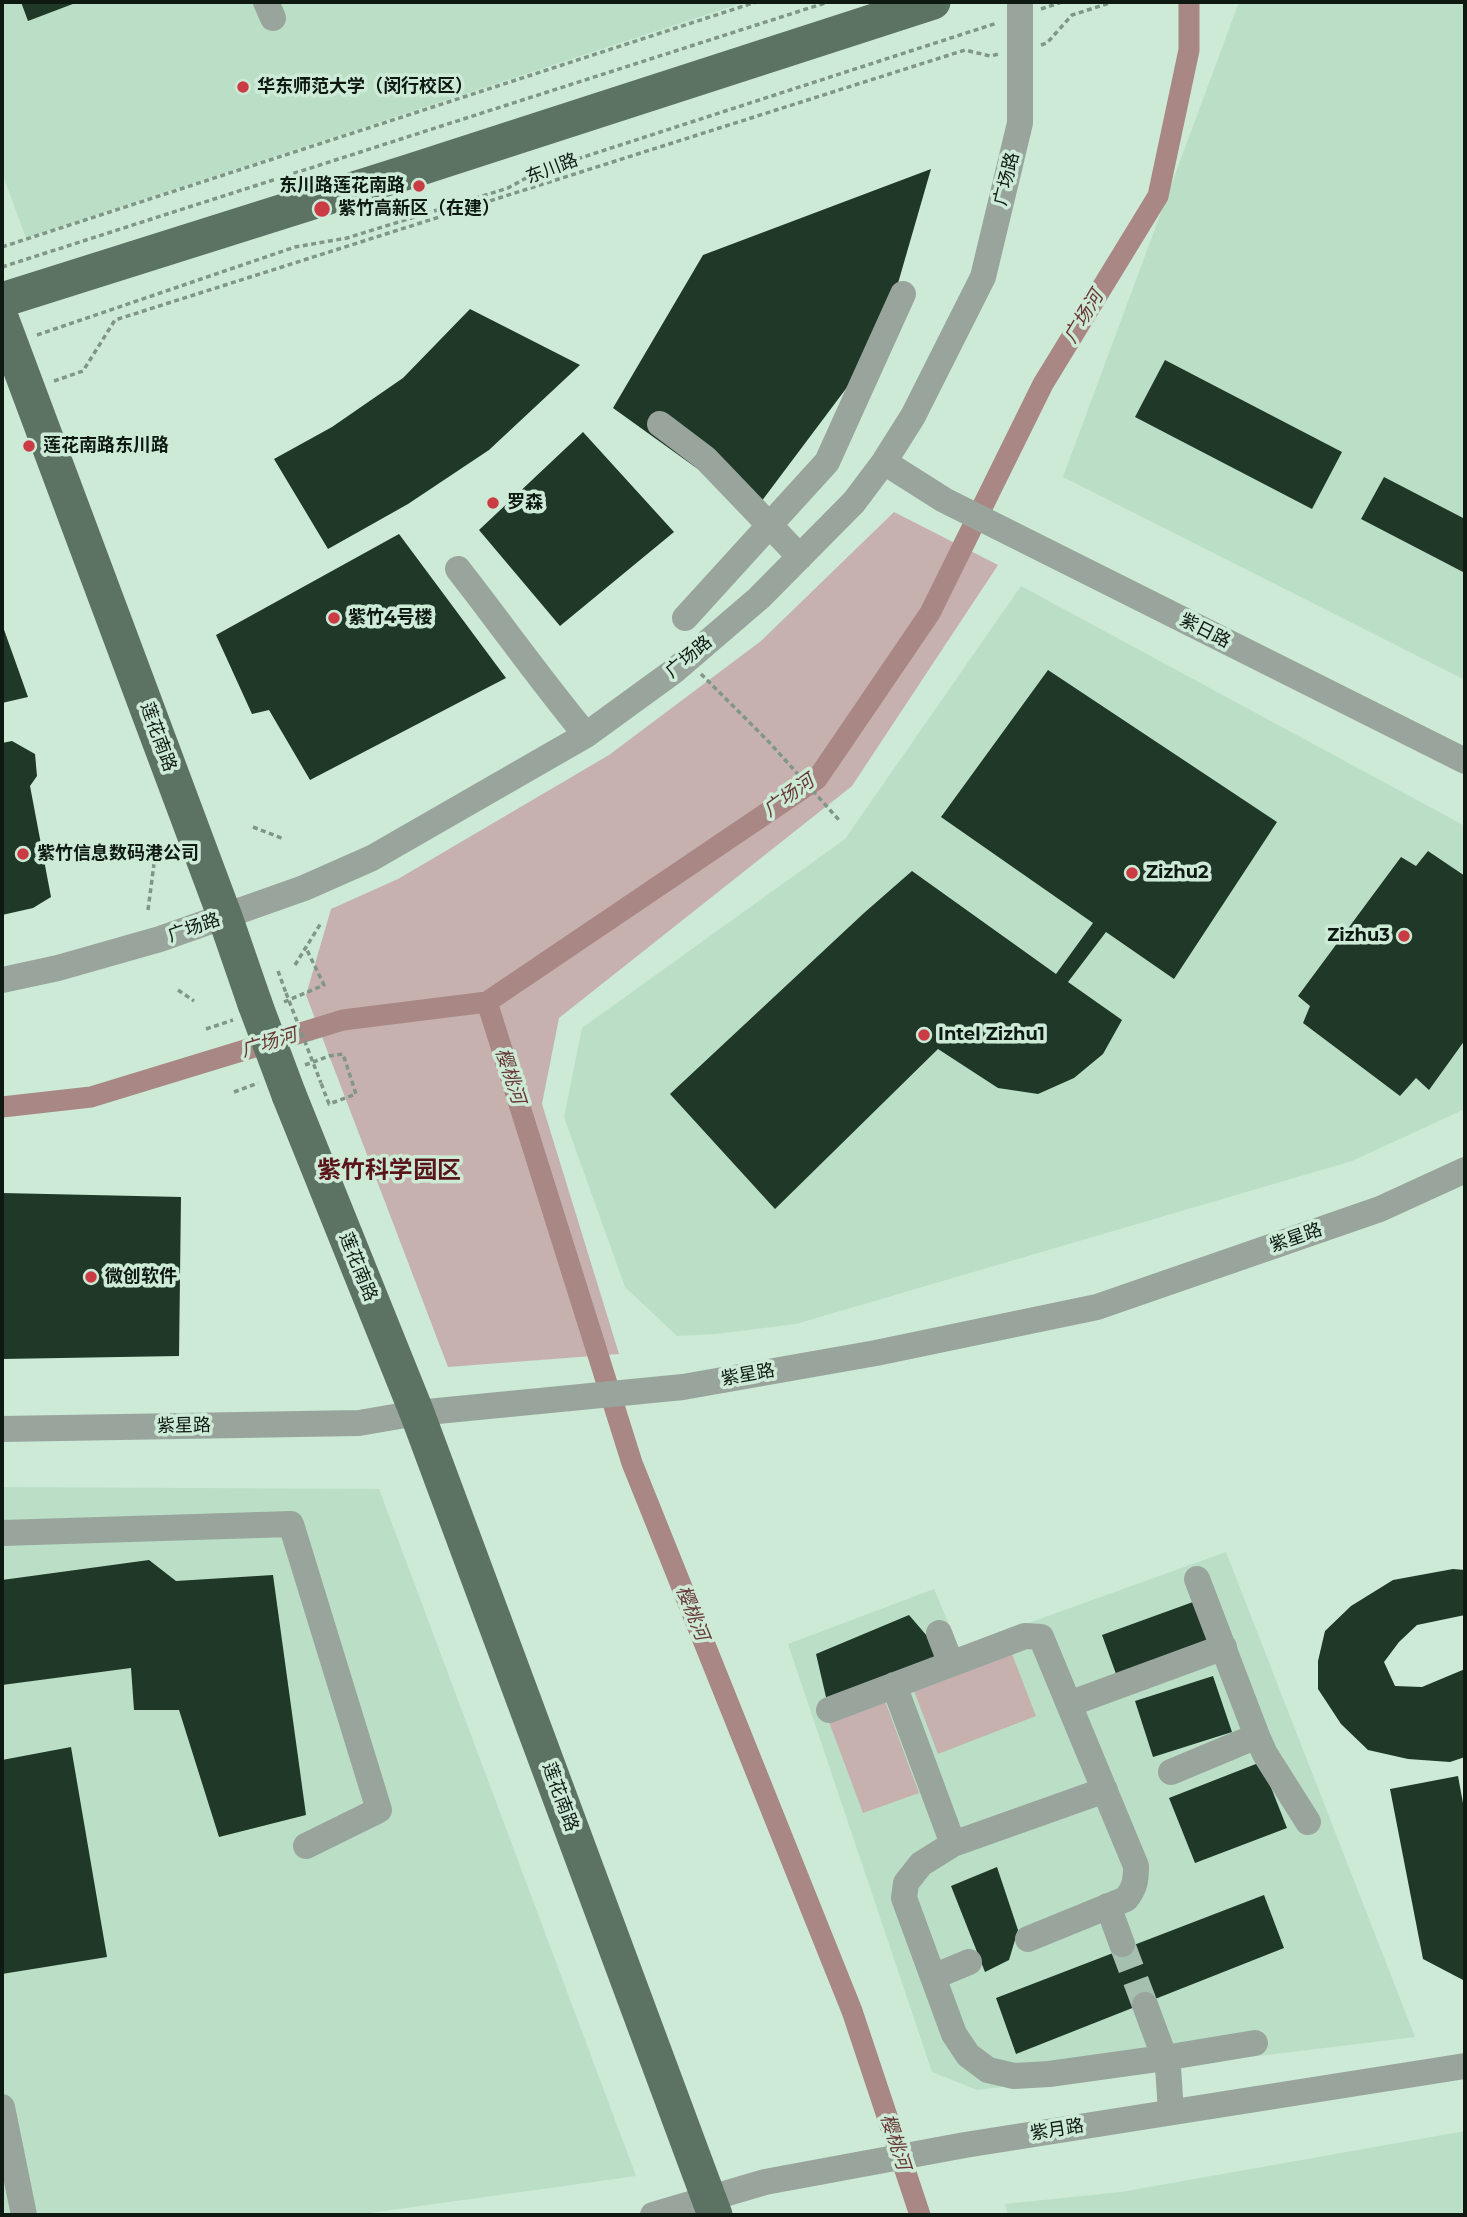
<!DOCTYPE html>
<meta charset="utf-8">
<style>
body{margin:0}
#map{position:relative;width:1467px;height:2217px;overflow:hidden;background:#ccead6;font-family:Montserrat,sans-serif}
canvas{display:block}
.frame{position:absolute;inset:0;border:4px solid #0e1912;pointer-events:none}
</style>
<div id="map">
<canvas width="1467" height="2217"></canvas>
<div class="frame"></div>
</div>
<script>
const ctx = document.querySelector('canvas').getContext('2d');
ctx.lineJoin = 'round';
function fillPath(path, color) { ctx.fillStyle = color; ctx.fill(path, 'evenodd'); }
function trace(path, color, width, dash) { ctx.strokeStyle = color; ctx.lineWidth = width; ctx.lineCap = dash ? 'butt' : 'round'; ctx.setLineDash(dash || []); ctx.stroke(path); }
function label(font, color, halo, rows, align = 'center') {
  ctx.font = font + ' Montserrat,"Noto Sans SC",sans-serif'; ctx.lineWidth = 7; ctx.setLineDash([]); ctx.textBaseline = 'middle'; ctx.strokeStyle = halo; ctx.fillStyle = color; for (const [text, x, y, turn = 0] of rows) {
    ctx.save(); ctx.translate(x, y); ctx.rotate((+turn || 0) * Math.PI / 180); ctx.textAlign = isNaN(turn) ? turn : align; if (halo) ctx.strokeText(text, 0, 0); ctx.fillText(text, 0, 0); ctx.restore();
  }
}
const built = new Path2D(`
 M2 2H745L26 238 2 173Z
 M1239 2H1465V680L1063 477Z
 M1021 586 1465 826V1109L1352 1161 796 1324 716 1334 677 1336 625 1287 564 1117 582 1028 845 839Z
 M2 1487 379 1489 636 2176 355 2215H2Z
 M1226 1552 1415 2037 977 2090 932 2072 788 1644 934 1589 959 1648Z
 M1465 2131V2215H1008L1005 2204 1121 2192Z`);
const green = new Path2D(`
 M894 512 998 565 852 786 559 1018 542 1104 619 1354 448 1367 306 995 331 909 398 879 609 755 761 641Z
 M1012 1654 1036 1716 938 1754 914 1691Z
 M885 1701 919 1793 863 1813 829 1722Z`);
const canal = new Path2D(`
 M487 1002 632 1463 852 2011 920 2215
 M2 1107 91 1097 343 1020 487 1002 817 779 930 613 1043 384 1158 196 1189 50V2`);
const building = new Path2D(`
 M21 2H78L28 21Z
 M931 169 881 342 755 510 613 408 703 255Z
 M470 309 580 365 489 450 408 504 328 549 274 459 332 427 403 378Z
 M1165 360 1342 452 1312 509 1135 417Z
 M583 432 674 532 560 626 479 530Z
 M1384 477 1465 519V573L1361 519Z
 M399 534 506 678 310 780 269 710 252 714 216 635Z
 M2 624 28 697 2 703Z
 M1048 670 1277 822 1174 979 1106 932 1068 982 1122 1020 1103 1054 1074 1078 1038 1094 998 1088 938 1049 775 1209 670 1094 864 913 912 871 1056 974 1093 923 941 817Z
 M12 741 35 754 37 776 30 786 51 897 33 908 2 915V743Z
 M1428 851 1465 876V1040L1429 1090 1416 1078 1400 1096 1303 1023 1310 1006 1298 996 1401 857 1416 866Z
 M2 1193 181 1197 179 1356 2 1359Z
 M149 1560 176 1581 273 1575 306 1815 219 1837 179 1710H134L131 1668 2 1685V1580Z
 M1453 1569 1465 1570V1615L1417 1625 1399 1642 1384 1662 1395 1686 1422 1687 1465 1669V1757L1450 1762 1408 1759 1368 1750 1341 1724 1318 1689V1661L1325 1631 1351 1606 1393 1580Z
 M1204 1598 1224 1647 1120 1685 1102 1635Z
 M909 1615 951 1664 829 1710 816 1654Z
 M1213 1676 1232 1732 1153 1757 1135 1701Z
 M71 1747 107 1957 2 1974V1760Z
 M1261 1762 1287 1828 1195 1863 1169 1798Z
 M1458 1776 1465 1814V1981L1423 1959 1390 1789Z
 M997 1867 1018 1930 1009 1960 985 1972 951 1886Z
 M1264 1895 1284 1948 1016 2054 996 1998Z`);
const minorTunnel = new Path2D(`
 M1122 1944 1145 2005`);
const path = new Path2D(`
 M1041 9 1062 2
 M1041 45 1047 43 1072 15 1113 2
 M2 247 756 2
 M2 267 828 2
 M37 335 295 247 347 238 508 188 537 172 997 23
 M54 381 83 371 115 320 965 50 990 56 999 54
 M701 674 769 742 839 820
 M253 827 284 839
 M148 910 154 864
 M295 965 321 923
 M278 971 286 993
 M178 990 194 1001
 M284 1002 324 985 306 948
 M206 1029 233 1020
 M305 1065 329 1056 343 1054 356 1094 329 1104 321 1083
 M234 1092 258 1083`);
const minor = new Path2D(`
 M266 2 273 18
 M660 424 705 458 800 557
 M884 462 944 500 1465 761
 M458 569C501 624 541 681 586 735
 M685 618 827 462 903 294
 M2 980 58 968 160 939 304 888 372 858 586 735 674 671 759 598 854 502 884 462 913 416 983 277 1020 123V2
 M2 1429 359 1423 417 1413 683 1387 876 1353 1097 1307 1380 1209 1465 1170
 M2 1533 291 1524 379 1810 306 1846
 M1197 1579 1257 1736 1265 1754 1308 1822
 M939 1633 951 1664
 M894 1685 953 1844
 M1069 1704 1224 1647
 M829 1710 1025 1636 1041 1637 1136 1866C1136 1880 1135 1888 1126 1899L1028 1939
 M1171 1772 1257 1736
 M1105 1790 953 1844 921 1864 906 1883 904 1898 954 2034 968 2055 988 2070 1014 2076 1049 2074 1164 2058 1255 2043
 M1108 1906 1122 1944
 M933 1977 969 1962
 M1145 2005 1168 2067 1171 2112
 M2 2107 24 2215
 M653 2215 765 2182 965 2145 1465 2066`);
const major = new Path2D(`
 M2 300 411 171 933 2
 M2 320 225 917 255 1004
 M289 1095 417 1413 715 2215`);
const pathBridge = new Path2D(`
 M286 993 321 1083`);
const majorBridge = new Path2D(`
 M255 1004 289 1095`);
const markers = [
 [243,87,7,"#ca3b44"],
 [419,186,7,"#ca3b44"],
 [322,209,9,"#ca3b44"],
 [29,446,7,"#ca3b44"],
 [493,503,7,"#ca3b44"],
 [334,618,7,"#ca3b44"],
 [23,854,7,"#ca3b44"],
 [1132,873,7,"#ca3b44"],
 [1404,936,7,"#ca3b44"],
 [924,1035,7,"#ca3b44"],
 [91,1277,7,"#ca3b44"]
];
const poiNames = [
 ["华东师范大学（闵行校区）",257,87],
 ["东川路莲花南路",405,186,"right"],
 ["紫竹高新区（在建）",338,209],
 ["莲花南路东川路",43,446],
 ["罗森",507,503],
 ["紫竹4号楼",348,618],
 ["紫竹信息数码港公司",37,854],
 ["Zizhu2",1146,873],
 ["Zizhu3",1390,936,"right"],
 ["Intel Zizhu1",938,1035],
 ["微创软件",105,1277]
];
const streetNames = [
 ["东川路",552,169,-21],
 ["广场路",1007,179,-76],
 ["紫日路",1205,631,27],
 ["广场路",689,657,-40],
 ["莲花南路",158,737,70],
 ["广场路",194,928,-19],
 ["紫星路",1296,1238,-19],
 ["莲花南路",358,1267,68],
 ["紫星路",748,1375,-10],
 ["紫星路",184,1426,-1],
 ["莲花南路",560,1797,70],
 ["紫月路",1057,2130,-9]
];
const waterNames = [
 ["广场河",1084,317,-59],
 ["广场河",789,796,-36],
 ["广场河",269,1043,-17],
 ["樱桃河",510,1076,72],
 ["樱桃河",692,1613,68],
 ["樱桃河",895,2142,72]
];
const districtNames = [
 ["紫竹科学园区",389,1171]
];
fillPath(built, '#badfc6');
fillPath(green, '#c7b1af');
trace(canal, '#a88785', 21);
fillPath(building, '#1f3828');
trace(minorTunnel, '#a6c0af', 26, [26, 13]);
trace(path, '#809687', 3.5, [5, 3.5]);
trace(minor, '#99a59c', 26);
trace(major, '#5c7364', 35);
trace(pathBridge, '#809687', 3.5, [5, 3.5]);
trace(majorBridge, '#5c7364', 35);
for (const [x, y, r, color] of markers) { const dot = new Path2D(); dot.arc(x, y, r, 0, 2 * Math.PI); ctx.fillStyle = color; ctx.fill(dot); trace(dot, '#ccead6', 2.5); }
label('bold 18px', '#0e1912', '#ccead6', poiNames, 'left');
label('18px', '#0e1912', '#ccead6', streetNames);
label('italic 19px', '#683736', '#ccead6', waterNames);
label('bold 24px', '#5a151a', '#ccead6', districtNames);
</script>
